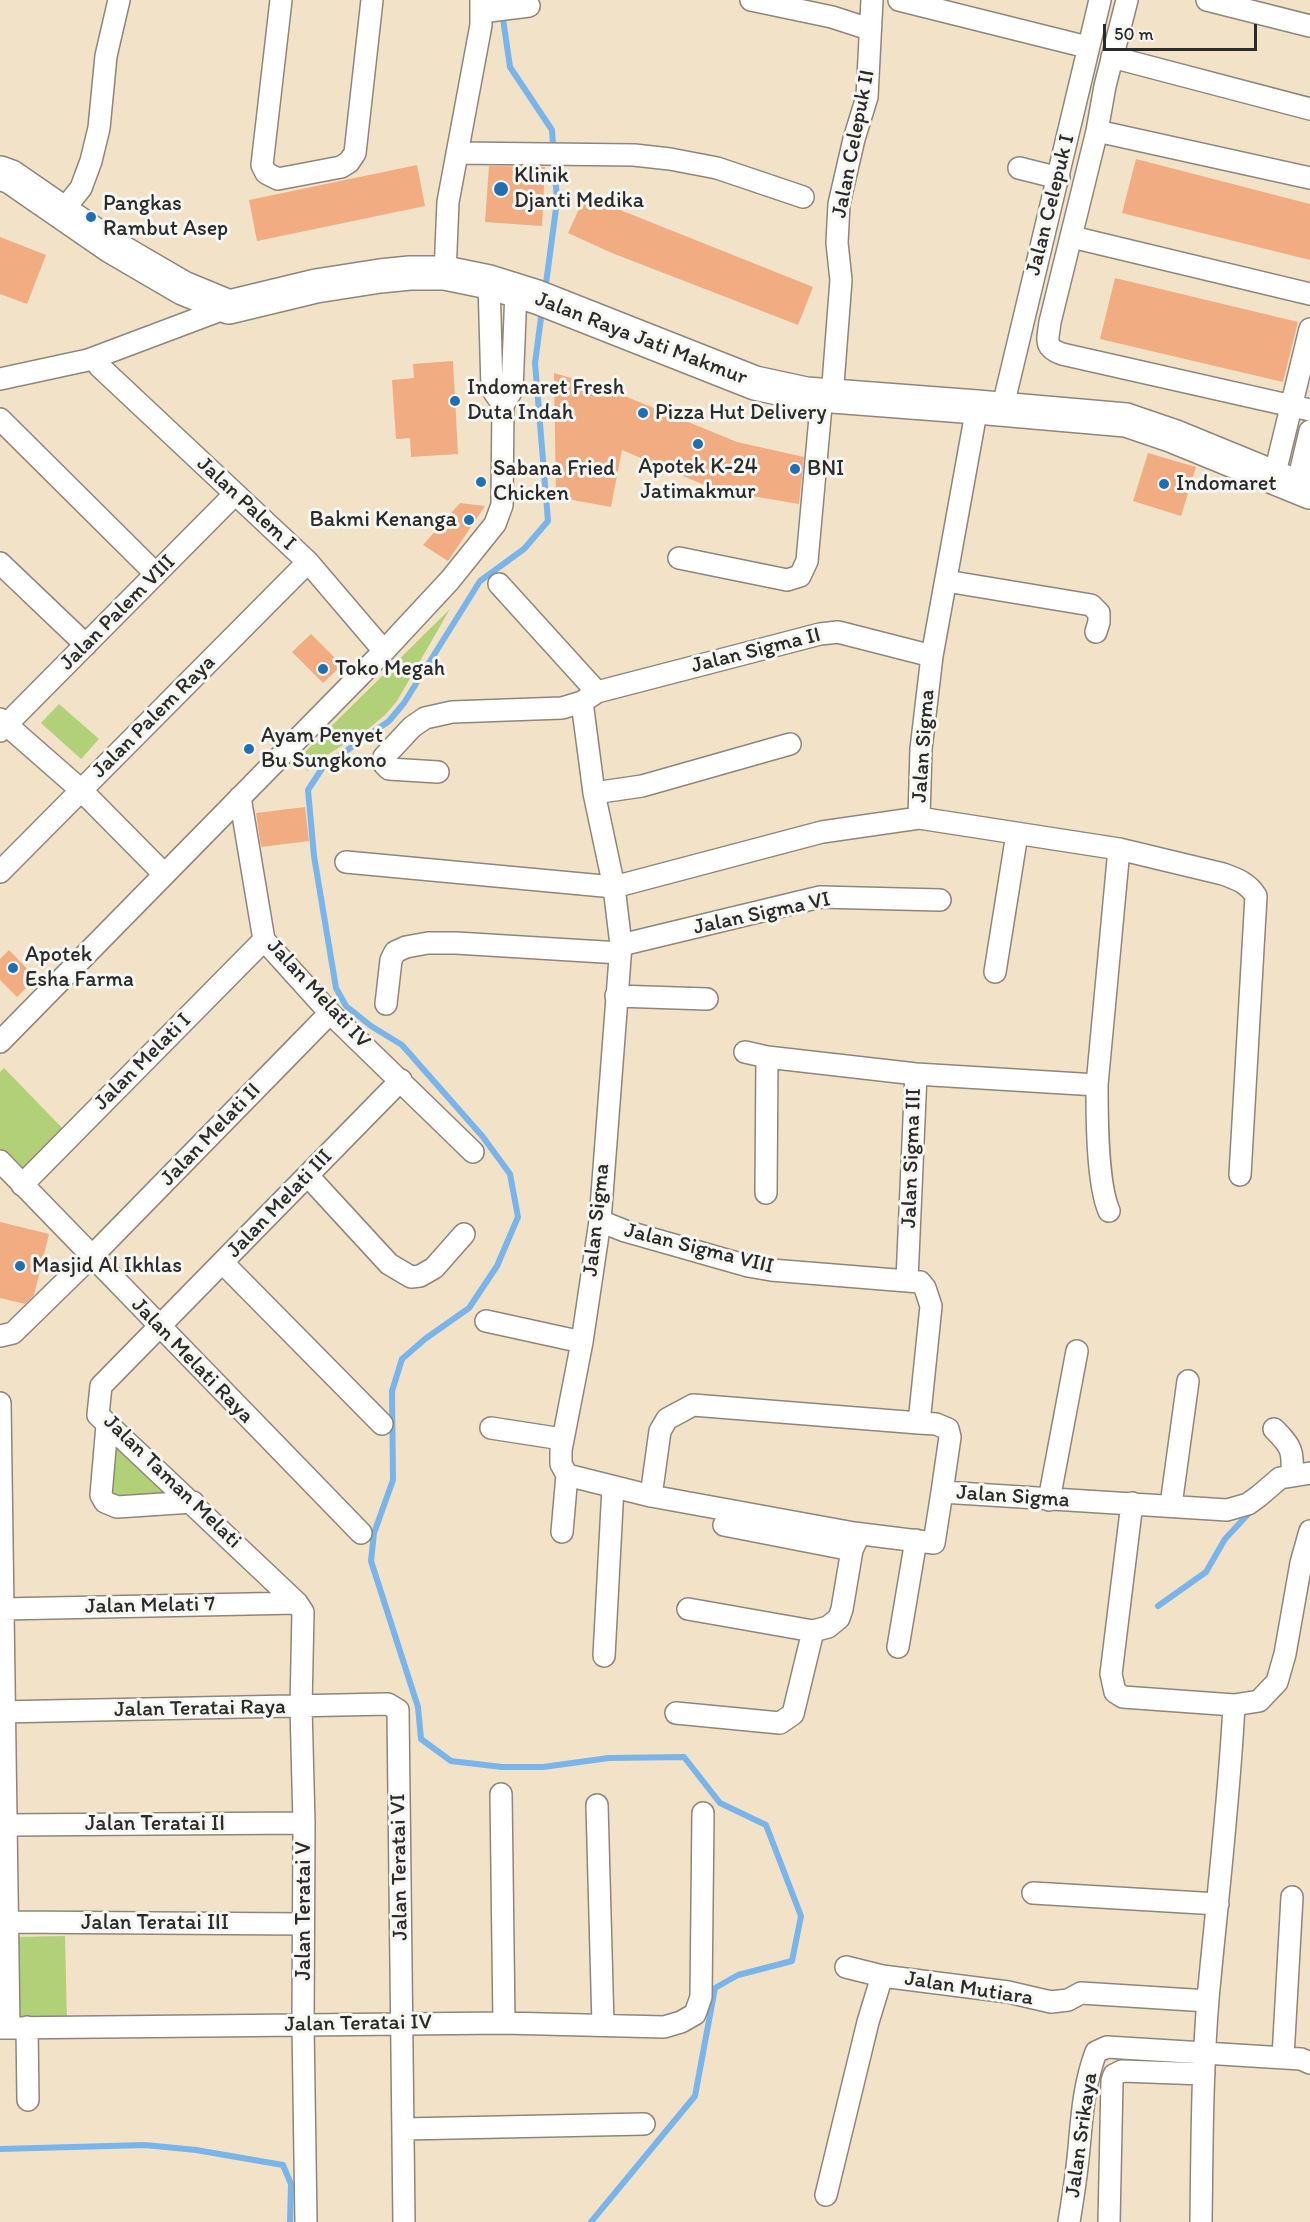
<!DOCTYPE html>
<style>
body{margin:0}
#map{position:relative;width:1310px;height:2222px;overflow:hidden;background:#f2e2c8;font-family:Itim,sans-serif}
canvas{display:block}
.scale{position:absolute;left:1103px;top:24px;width:154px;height:27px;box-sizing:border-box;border:3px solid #2b2b2b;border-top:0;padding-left:8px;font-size:18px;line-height:21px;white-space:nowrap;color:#2b2b2b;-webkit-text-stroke:4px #f6f6f2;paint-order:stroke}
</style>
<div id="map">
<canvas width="1310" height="2222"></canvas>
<div class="scale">50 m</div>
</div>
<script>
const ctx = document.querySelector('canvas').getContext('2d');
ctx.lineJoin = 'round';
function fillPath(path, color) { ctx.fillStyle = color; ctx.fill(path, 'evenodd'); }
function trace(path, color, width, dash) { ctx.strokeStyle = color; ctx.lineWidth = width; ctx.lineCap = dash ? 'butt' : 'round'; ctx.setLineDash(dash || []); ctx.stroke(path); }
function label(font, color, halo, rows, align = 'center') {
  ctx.font = font + ' Itim,sans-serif'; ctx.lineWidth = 6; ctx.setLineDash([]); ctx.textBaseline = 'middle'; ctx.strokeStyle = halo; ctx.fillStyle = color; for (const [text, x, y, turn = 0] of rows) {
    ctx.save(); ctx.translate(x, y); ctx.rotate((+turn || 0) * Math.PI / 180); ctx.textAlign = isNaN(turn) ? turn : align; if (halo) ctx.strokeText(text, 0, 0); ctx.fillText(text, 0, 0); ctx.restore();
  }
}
const green = new Path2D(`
 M450 609 397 701 385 715 368 729 324 757 308 771 297 760Z
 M59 704 99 739 81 759 41 723Z
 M4 1068 70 1136 29 1177 0 1148V1072Z
 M109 1433 180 1498 110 1499Z
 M65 1936 67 2023H16L15 1937Z`);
const stream = new Path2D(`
 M502 12 510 67 552 130 557 201 545 291
 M542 310 535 363 548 521 524 549 480 581 404 703 389 721 323 767 308 790 314 856 336 988 346 1006 371 1026 402 1045 483 1137 510 1174 518 1217 497 1266 469 1308 425 1339 402 1359 392 1391 393 1480 374 1533 371 1561 418 1707 421 1739 451 1761 502 1767H543L609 1758 684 1757 720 1803 766 1825 801 1916 792 1961 738 1975 715 1988 695 2096 591 2222
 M1158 1606 1206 1572 1225 1539 1252 1510
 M0 2149 145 2145 196 2150 283 2165 291 2184 290 2222`);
const building = new Path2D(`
 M1136 159 1310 204V260L1122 213Z
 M417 165 425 206 257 241 249 200Z
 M489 166 545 167 542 226 485 222Z
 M585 196 813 287 798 325 612 253 568 233Z
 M0 237 46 255 27 304 0 294Z
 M1115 278 1298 322 1283 382 1100 339Z
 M453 361 458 454 411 457 410 438 396 439 392 380 414 378 413 364Z
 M554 373 605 388 737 442 804 457 799 504 716 490 622 450 611 507 556 497Z
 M1148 453 1196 467 1181 516 1133 501Z
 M460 503 485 506 448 561 423 545Z
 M311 634 342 665 323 683 292 652Z
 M305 807 309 841 261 847 256 813Z
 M9 950 36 978 17 997 0 980V959Z
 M0 1222 49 1234 34 1295 25 1304 0 1298Z`);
const minor = new Path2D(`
 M281 0 262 165 266 173 278 179 341 167 349 162 355 153 372 0
 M751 0 832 17 869 29
 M899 0 1087 47
 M1127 0 1105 86 1097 131 1050 322C1048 340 1043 347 1062 354L1310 410
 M1207 0 1310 26
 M481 12 529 6
 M1112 57 1310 109
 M1097 131 1310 178
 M457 153 634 155 670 159 717 168 803 197
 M1019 168 1059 178
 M61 213 81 188 91 161 99 128 106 56 119 0
 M1072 237 1310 294
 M445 273 448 202 481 25V0
 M489 282 492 389 503 405
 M99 366 308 562 384 651
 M0 379 88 360 229 307
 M832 397 841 280 837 243 839 204 854 139 867 97 872 0
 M1002 410 1100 0
 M0 419 156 574
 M1274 477 1310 329
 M1297 486 1310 431
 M679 558 787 580 800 576 807 561 822 395
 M0 563 86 645
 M946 581 1091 605 1099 613V622L1096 632
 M499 584 597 692
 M582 702 594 793 614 887 621 945 600 1221 582 1342 561 1450V1464L567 1475 651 1496 854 1533 934 1543 942 1492 1227 1510 1248 1504 1259 1496 1280 1478 1310 1473
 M0 719 81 790 164 874
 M0 731 235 494
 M438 772 389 769 384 764V757L412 727 425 718 452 712 562 708 582 702 597 692 820 634 838 632 932 656
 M594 793 642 786 790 744
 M240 797 264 940 330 1013 473 1152
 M919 818 921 749 932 656 977 407
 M346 862 614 887 822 832 919 818 1119 849 1223 874C1237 879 1248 883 1256 896L1240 1175
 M0 872 308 562
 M621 945 820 897 940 900
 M995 972 1017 834
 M616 996 707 999
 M386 1004 391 960 395 952 406 947 428 943H456L620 953
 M0 1042 384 651 450 580 495 524 502 505 503 405 512 390 516 291
 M745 1052 767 1057 916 1074 1097 1085
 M0 1161 361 1533
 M308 1176 389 1264 411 1277 420 1276 434 1268 464 1234
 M22 1185 264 940
 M766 1193 767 1057
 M1109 1211C1097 1183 1097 1117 1097 1085L1119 849
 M600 1221 625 1231 748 1266 771 1270 920 1282 925 1288 931 1306 919 1423 693 1405 667 1419 660 1431 651 1496
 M223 1263 382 1424
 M907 1280 916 1074
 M486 1321 582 1342
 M0 1336 13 1333 100 1248 330 1013
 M0 1403 9 2028
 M919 1423 936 1424 948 1429 950 1437 942 1492
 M107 1425 101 1495 105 1502 117 1507 193 1502
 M491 1428 562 1439
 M1274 1429C1292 1447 1293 1450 1292 1476
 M1049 1500 1077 1351
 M1132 1503 1111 1674 1115 1692 1123 1697 1234 1705 1259 1701 1277 1682 1285 1654 1301 1563 1310 1531
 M1171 1505 1188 1381
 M724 1525 852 1550
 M562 1532 567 1475
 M3 1609 297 1603
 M688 1609 813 1631 828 1627 839 1618 842 1609 852 1550 859 1535 854 1533
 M898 1647 916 1540
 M604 1656 613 1487
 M0 1712 388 1704 398 1710 404 2222
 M676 1713 780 1723 793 1714 813 1631
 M501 1794 504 2023
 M597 1805 603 2025
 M6 1825 304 1823
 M1033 1893 1218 1904
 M7 1922 303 1924
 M846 1967 882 1976
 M27 2027 28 2100
 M0 2028 504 2023 664 2027 681 2022 695 2014 701 1997 703 1813
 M1283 2057 1292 1897
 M404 2129 644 2124
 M826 2195 868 2022 882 1976 1008 1992 1051 2002 1068 2000 1081 1993 1208 2001
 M306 2222 303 2025 304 1823 301 1707 303 1612 297 1603 98 1415 101 1386 401 1080
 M1069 2222C1073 2197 1077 2173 1079 2148 1082 2115 1084 2084 1096 2052L1107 2047 1301 2059 1310 2063
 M1109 2222 1112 2081 1114 2075 1122 2071 1204 2074
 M1201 2222C1202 2148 1202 2073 1208 1999 1217 1901 1229 1804 1234 1705`);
const primary = new Path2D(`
 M0 173 11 177 111 246 183 288 229 307 316 286 380 276 410 273H445L489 282 537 297 755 383 806 394 977 407 1126 420 1173 436 1310 492`);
const markers = [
 [501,189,8,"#1f6fb2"],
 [91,217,6,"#1f6fb2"],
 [455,401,6,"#1f6fb2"],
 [643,413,6,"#1f6fb2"],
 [698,444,6,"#1f6fb2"],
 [795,469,6,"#1f6fb2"],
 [481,482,6,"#1f6fb2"],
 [1164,484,6,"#1f6fb2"],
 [469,520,6,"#1f6fb2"],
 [323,669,6,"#1f6fb2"],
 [249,749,6,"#1f6fb2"],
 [13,968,6,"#1f6fb2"],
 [20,1266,6,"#1f6fb2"]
];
const streetNames = [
 ["Jalan Celepuk II",854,144,-79],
 ["Jalan Celepuk I",1051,205,-76],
 ["Jalan Raya Jati Makmur",641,339,21],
 ["Jalan Palem I",246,504,43],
 ["Jalan Palem VIII",118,613,-45],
 ["Jalan Sigma II",756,651,-14],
 ["Jalan Palem Raya",154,717,-45],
 ["Jalan Sigma",924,746,-86],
 ["Jalan Sigma VI",762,914,-12],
 ["Jalan Melati IV",318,994,47],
 ["Jalan Melati I",143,1062,-45],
 ["Jalan Melati II",211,1135,-46],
 ["Jalan Sigma III",912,1158,-88],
 ["Jalan Melati III",280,1204,-46],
 ["Jalan Sigma",597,1220,-84],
 ["Jalan Sigma VIII",699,1249,14],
 ["Jalan Melati Raya",192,1361,46],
 ["Jalan Taman Melati",172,1482,44],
 ["Jalan Sigma",1013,1497,4],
 ["Jalan Melati 7",150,1606,-1],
 ["Jalan Teratai Raya",200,1709,-1],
 ["Jalan Teratai II",155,1824],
 ["Jalan Teratai VI",400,1867,-91],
 ["Jalan Teratai V",304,1911,-90],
 ["Jalan Teratai III",155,1923],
 ["Jalan Mutiara",969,1989,9],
 ["Jalan Teratai IV",358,2024,-1],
 ["Jalan Srikaya",1082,2135,-82]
];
const poiNames = [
 ["Klinik",514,176],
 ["Djanti Medika",514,201],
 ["Pangkas",103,204],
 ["Rambut Asep",103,229],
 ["Indomaret Fresh",467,388],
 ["Duta Indah",467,413],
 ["Pizza Hut Delivery",655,413],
 ["Apotek K-24",698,467,"center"],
 ["Jatimakmur",698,492,"center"],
 ["Sabana Fried",493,469],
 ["Chicken",493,494],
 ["BNI",807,469],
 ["Indomaret",1176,484],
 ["Bakmi Kenanga",457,520,"right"],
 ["Toko Megah",335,669],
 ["Ayam Penyet",261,736],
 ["Bu Sungkono",261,761],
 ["Apotek",25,955],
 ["Esha Farma",25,980],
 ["Masjid Al Ikhlas",32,1266]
];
fillPath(green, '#b2d077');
trace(stream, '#79b4ea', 6);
fillPath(building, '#f1ac82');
trace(minor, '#8e867a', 24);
trace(primary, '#8e867a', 36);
trace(minor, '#fff', 21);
trace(primary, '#fff', 33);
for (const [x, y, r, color] of markers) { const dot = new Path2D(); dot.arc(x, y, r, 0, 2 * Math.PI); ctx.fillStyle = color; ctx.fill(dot); trace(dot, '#f6f6f2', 2); }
label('22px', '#2b2b2b', '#f6f6f2', streetNames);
label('22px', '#2b2b2b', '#f6f6f2', poiNames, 'left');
</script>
